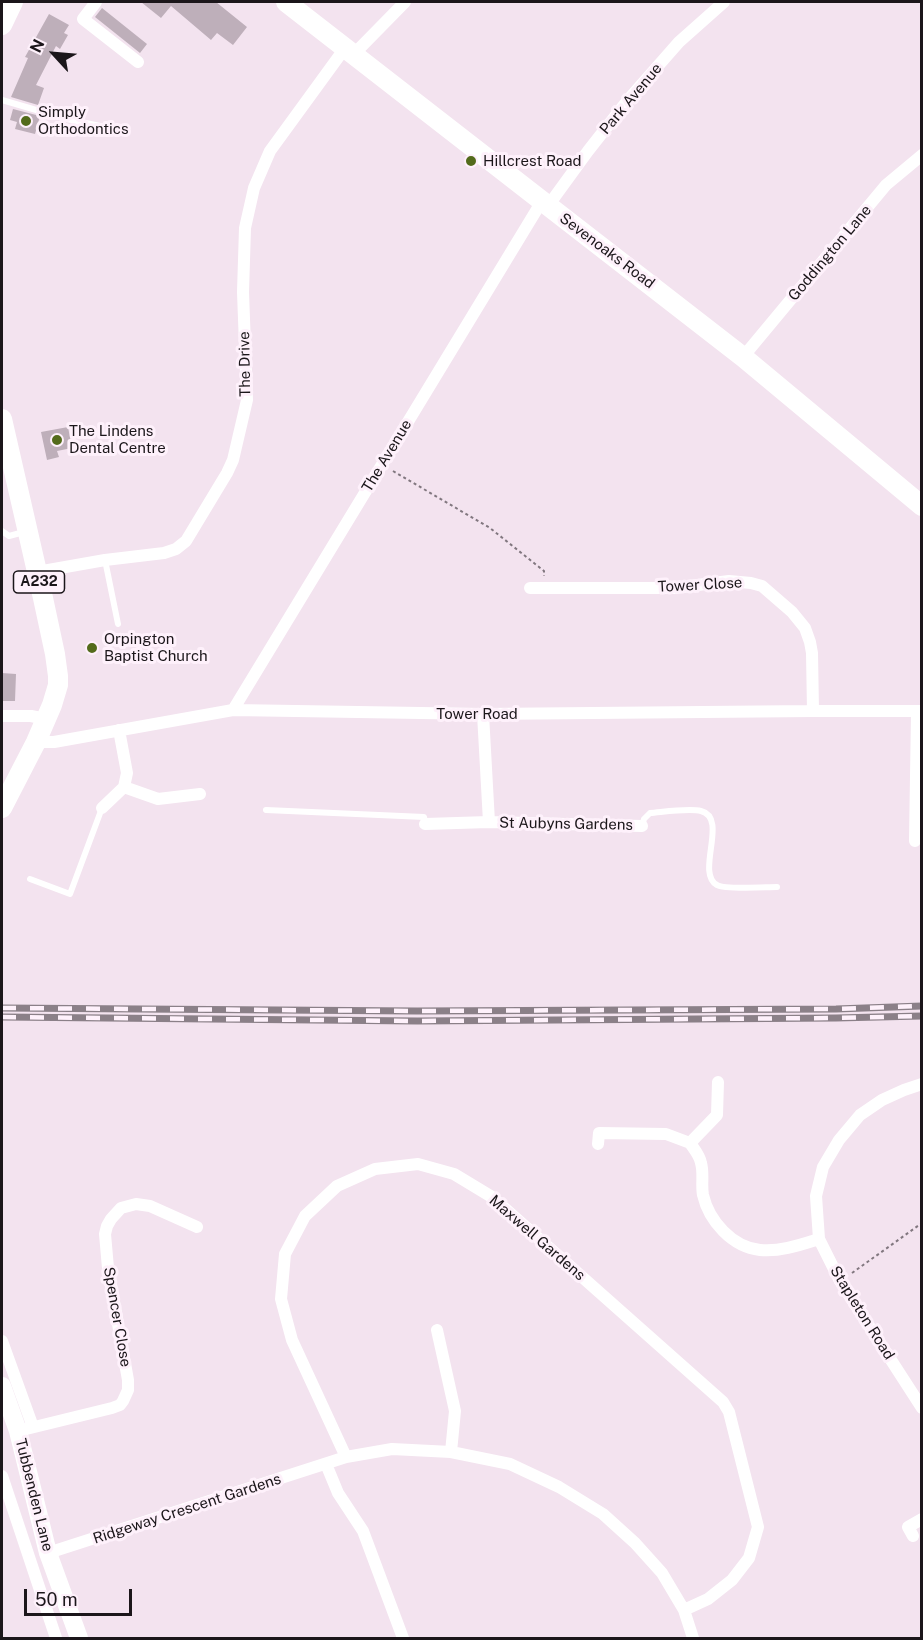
<!DOCTYPE html>
<style>
body{margin:0}
#map{position:relative;width:923px;height:1640px;overflow:hidden;background:#f3e3ef;font-family:"Public Sans",sans-serif}
canvas{display:block}
.frame{position:absolute;inset:0;border:3px solid #1b161a;pointer-events:none}
.north{position:absolute;left:24px;top:24px;width:60px;height:60px;-webkit-text-stroke:4px #fef1fb;paint-order:stroke;rotate:296deg;font-size:16px;font-weight:700;line-height:24px;text-align:center;color:#1b161a}
.north::after{content:'';display:block;margin:auto;width:21px;height:27px;background:#1b161a;clip-path:polygon(50% 0,100% 100%,50% 72%,0 100%)}
.scale{position:absolute;left:24px;top:1589px;width:108px;height:27px;box-sizing:border-box;border:3px solid #1b161a;border-top:0;padding-left:8px;font-size:18px;line-height:21px;white-space:nowrap;color:#1b161a;-webkit-text-stroke:4px #fef1fb;paint-order:stroke}
</style>
<div id="map">
<canvas width="923" height="1640"></canvas>
<div class="frame"></div>
<div class="north">N</div>
<div class="scale">50 m</div>
</div>
<script>
const ctx = document.querySelector('canvas').getContext('2d');
ctx.lineJoin = 'round';
function fillPath(path, color) { ctx.fillStyle = color; ctx.fill(path, 'evenodd'); }
function trace(path, color, width, dash) { ctx.strokeStyle = color; ctx.lineWidth = width; ctx.lineCap = dash ? 'butt' : 'round'; ctx.setLineDash(dash || []); ctx.stroke(path); }
function label(font, color, halo, rows, align = 'center') {
  ctx.font = font + ' "Public Sans",sans-serif'; ctx.lineWidth = 6; ctx.setLineDash([]); ctx.textBaseline = 'middle'; ctx.strokeStyle = halo; ctx.fillStyle = color; for (const [text, x, y, turn = 0] of rows) {
    ctx.save(); ctx.translate(x, y); ctx.rotate((+turn || 0) * Math.PI / 180); ctx.textAlign = isNaN(turn) ? turn : align; if (halo) ctx.strokeText(text, 0, 0); ctx.fillText(text, 0, 0); ctx.restore();
  }
}
const building = new Path2D(`
 M141 2H216L247 27 233 45 217 33 211 40 171 6 161 18Z
 M102 8 147 44 140 53 95 17Z
 M49 14 69 25 64 33 68 35 60 49 56 46 36 85 44 88 38 105 11 97 28 58 25 57Z
 M13 109 40 116 35 134 15 129 17 122 10 120Z
 M68 427 72 448 57 451 59 457 47 460 41 432Z
 M2 673 16 674 15 701H2Z`);
const path = new Path2D(`
 M393 471 490 528 544 571V576
 M852 1273 922 1223`);
const lane = new Path2D(`
 M2 100 67 119 105 127
 M2 531 9 536 24 532
 M105 560 118 624
 M266 810 424 817 425 824
 M642 826 644 819 650 813C663 812 689 808 701 811 729 818 695 873 717 885 725 890 766 887 777 887
 M30 879 70 894 102 808`);
const street = new Path2D(`
 M96 2 83 19 138 62
 M353 55 405 2
 M548 206 588 151 628 100 679 42 724 2
 M743 357 886 185 922 155
 M37 572 105 560 164 553 176 549 186 541 227 473 233 460 247 400 243 292 245 228 254 188 270 151 345 48
 M530 588H674L729 581 751 583 762 586 792 612 805 628 810 642 812 653 813 711
 M233 710 542 201
 M483 714 489 822
 M2 716H31L46 719
 M36 742H54L233 710 483 714 813 711H922
 M124 787 158 799 200 794
 M102 808 124 787 127 773 119 730
 M425 824 489 822 642 826
 M915 841 917 711
 M922 1084 904 1090 882 1100 860 1115 839 1140 823 1167 816 1196 819 1239 840 1281 922 1408
 M690 1143 717 1115 718 1082
 M598 1144 599 1133 666 1134 690 1143C694 1149 700 1156 701 1163 704 1173 701 1185 703 1195 709 1221 732 1247 760 1250 780 1252 800 1245 819 1239
 M437 1330 455 1411 451 1452
 M2 1341 33 1427
 M18 1431 112 1408 120 1405 123 1401 128 1390V1380L108 1268 105 1234 107 1226 111 1219 121 1208 136 1204 150 1206 197 1227
 M346 1457 292 1340 281 1299 285 1254 305 1216 337 1186 375 1169 418 1164 454 1174 492 1197 723 1402 729 1412 758 1527 749 1558 732 1580 708 1599 684 1610
 M326 1464 338 1493 363 1531 403 1638
 M2 1476 56 1638
 M913 1536 908 1527 922 1519
 M48 1553 346 1457 392 1449 451 1452 510 1464 559 1487 603 1514 635 1543 662 1573 684 1610 693 1638`);
const secondary = new Path2D(`
 M2 1386 18 1431 48 1553 79 1638`);
const primary = new Path2D(`
 M286 2 542 201 743 357 922 506
 M2 25 13 2
 M2 419 43 598 55 654 58 676V685L52 705 36 742 2 808`);
const rail = new Path2D(`
 M2 1008 417 1011 836 1009 922 1006
 M2 1017 417 1021 836 1018 922 1016`);
const markers = [
 [26,121,6,"#536b1b"],
 [471,161,6,"#536b1b"],
 [57,440,6,"#536b1b"],
 [92,648,6,"#536b1b"]
];
const shields = [
 [39,582,51]
];
const shieldNames = [
 ["A232",39,582]
];
const streetNames = [
 ["Park Avenue",631,99,-50],
 ["Sevenoaks Road",607,251,37],
 ["Goddington Lane",830,253,-50],
 ["The Drive",245,364,-91],
 ["The Avenue",387,456,-59],
 ["Tower Close",700,585,-3],
 ["Tower Road",477,714],
 ["St Aubyns Gardens",566,824,1],
 ["Maxwell Gardens",537,1238,41],
 ["Stapleton Road",862,1313,58],
 ["Spencer Close",117,1317,80],
 ["Tubbenden Lane",34,1495,76],
 ["Ridgeway Crescent Gardens",187,1509,-18]
];
const poiNames = [
 ["Simply",38,112],
 ["Orthodontics",38,129],
 ["Hillcrest Road",483,161],
 ["The Lindens",69,431],
 ["Dental Centre",69,448],
 ["Orpington",104,639],
 ["Baptist Church",104,656]
];
fillPath(building, '#beafba');
trace(path, '#81777f', 2, [3, 3]);
trace(lane, '#fff', 6);
trace(street, '#fff', 12);
trace(secondary, '#fff', 18);
trace(primary, '#fff', 20);
trace(rail, '#8b8088', 7);
trace(rail, '#fef1fb', 4.5, [14]);
for (const [x, y, r, color] of markers) { const dot = new Path2D(); dot.arc(x, y, r, 0, 2 * Math.PI); ctx.fillStyle = color; ctx.fill(dot); trace(dot, '#fef1fb', 2); }
for (const [x, y, w] of shields) { const box = new Path2D(); box.roundRect(x - w / 2, y - 11, w, 22, 4.5); ctx.fillStyle = '#fef1fb'; ctx.fill(box); trace(box, '#1b161a', 1.5); }
label('bold 14px', '#1b161a', null, shieldNames);
label('15px', '#1b161a', '#fef1fb', streetNames);
label('15px', '#1b161a', '#fef1fb', poiNames, 'left');
</script>
